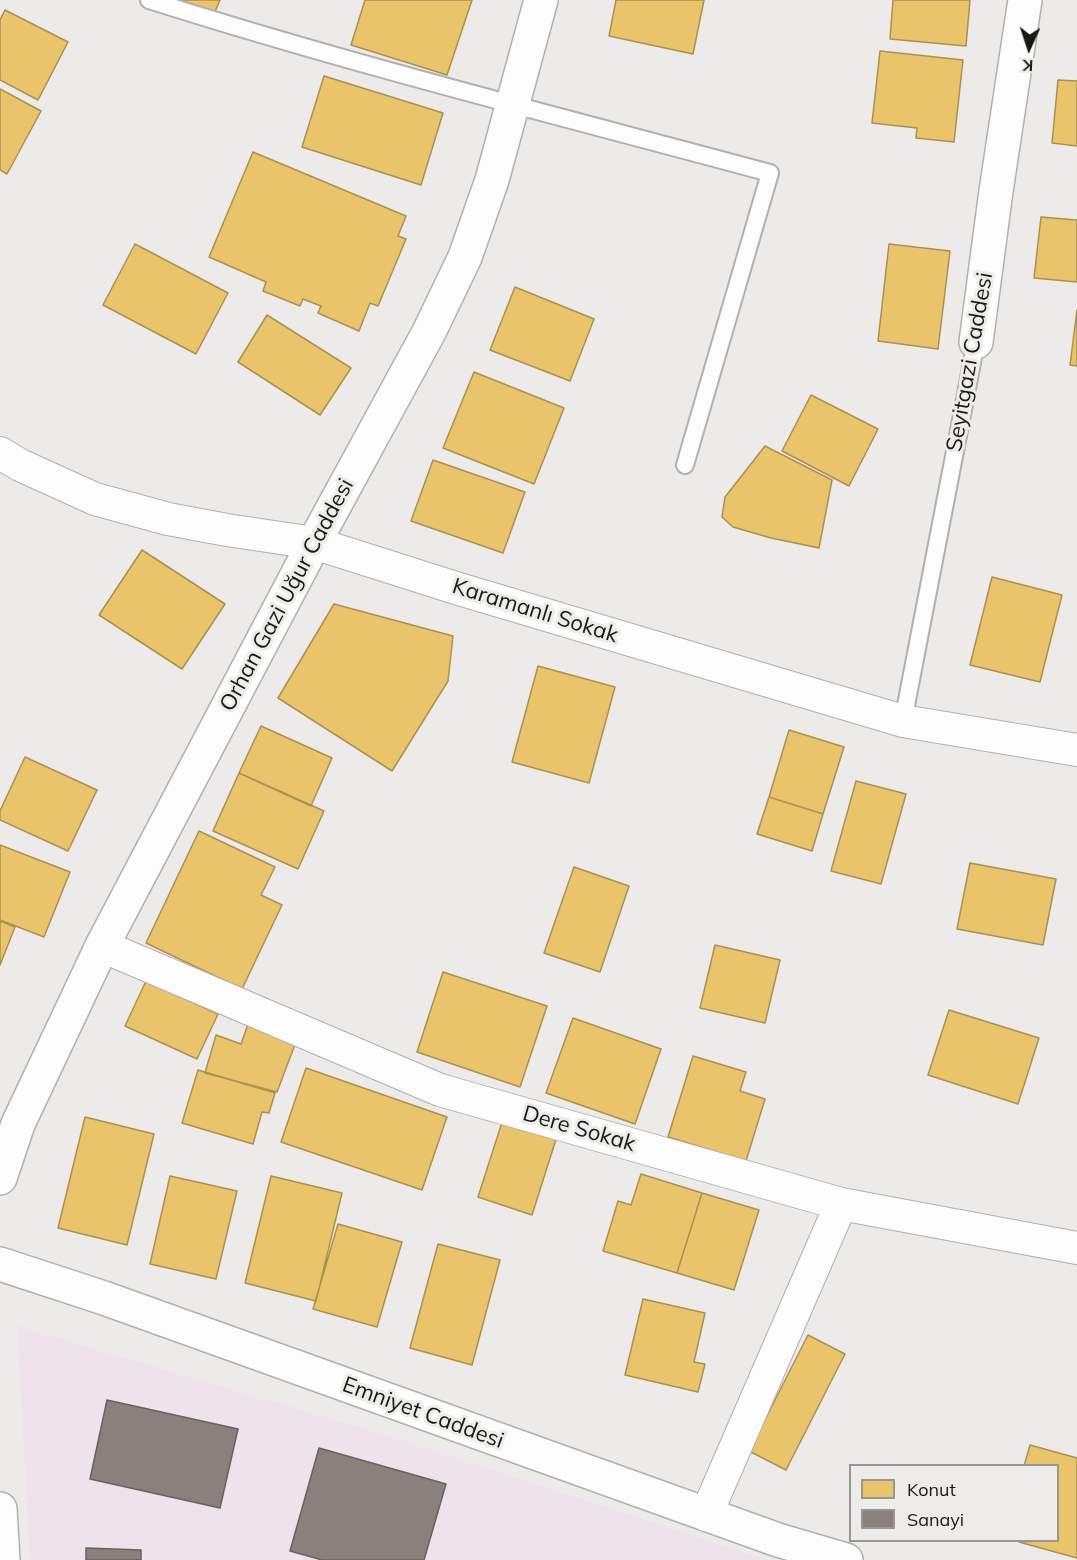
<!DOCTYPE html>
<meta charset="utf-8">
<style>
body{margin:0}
#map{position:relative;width:1077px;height:1560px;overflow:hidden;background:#ecebea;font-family:Mulish,sans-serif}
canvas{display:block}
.legend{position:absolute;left:849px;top:1464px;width:210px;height:78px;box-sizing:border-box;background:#edece9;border:2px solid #989795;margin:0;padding:8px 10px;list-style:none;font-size:18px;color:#181817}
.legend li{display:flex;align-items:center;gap:12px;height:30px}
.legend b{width:30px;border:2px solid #989795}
.north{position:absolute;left:999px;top:18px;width:60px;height:60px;-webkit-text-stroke:4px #edece9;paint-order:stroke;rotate:183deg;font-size:16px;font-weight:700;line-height:24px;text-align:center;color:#181817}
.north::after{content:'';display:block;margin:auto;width:21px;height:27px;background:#181817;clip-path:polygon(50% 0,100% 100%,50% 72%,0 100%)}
</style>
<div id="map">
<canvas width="1077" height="1560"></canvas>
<ul class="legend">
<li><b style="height:16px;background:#e9c46a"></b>Konut</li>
<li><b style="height:16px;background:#8a817c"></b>Sanayi</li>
</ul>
<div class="north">K</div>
</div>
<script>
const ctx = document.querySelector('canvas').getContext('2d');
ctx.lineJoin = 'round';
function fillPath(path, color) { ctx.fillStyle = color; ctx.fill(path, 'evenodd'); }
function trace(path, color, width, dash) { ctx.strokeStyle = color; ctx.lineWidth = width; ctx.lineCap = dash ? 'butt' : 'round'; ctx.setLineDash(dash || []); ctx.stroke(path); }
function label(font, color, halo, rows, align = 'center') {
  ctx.font = font + ' Mulish,sans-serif'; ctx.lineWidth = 6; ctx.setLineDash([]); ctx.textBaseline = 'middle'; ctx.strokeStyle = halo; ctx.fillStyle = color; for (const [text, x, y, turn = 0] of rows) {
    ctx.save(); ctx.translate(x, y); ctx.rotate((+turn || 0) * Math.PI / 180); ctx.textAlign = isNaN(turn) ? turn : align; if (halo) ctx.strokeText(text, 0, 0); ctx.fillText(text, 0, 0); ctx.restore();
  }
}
const industrial = new Path2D(`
 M17 1326 393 1437 766 1560H30Z`);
const homes = new Path2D(`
 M178 0H220L214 14Z
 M365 0H472L447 75 351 45Z
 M616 0H704L693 54 609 36Z
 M893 0H970L966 46 890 39Z
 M5 10 68 42 38 100 0 80V20Z
 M880 51 963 60 954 142 916 138 917 128 872 123Z
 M324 76 443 113 421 185 302 147Z
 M1058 80 1077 81V146L1052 143Z
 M0 89 41 111 7 174 0 170Z
 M253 152 406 216 398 236 406 239 378 306 370 303 359 331 318 313 321 306 303 299 300 306 263 291 266 282 209 257Z
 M1041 217 1077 220V282L1034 278Z
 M135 244 228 293 196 354 103 305Z
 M889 244 950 251 938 349 878 341Z
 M515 287 594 319 570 381 490 350Z
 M1077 310V366L1070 365Z
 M267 315 351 368 320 415 238 362Z
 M474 372 564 408 534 484 443 448Z
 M811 395 878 429 849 486 782 451Z
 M765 446 832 480 819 548 771 538 733 527 722 517 725 497Z
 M433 460 525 492 503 553 411 521Z
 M142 550 225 604 182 669 99 615Z
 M992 577 1062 595 1040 682 970 665Z
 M334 604 453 636 448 681 392 771 278 698Z
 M538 666 615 687 589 783 512 762Z
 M261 726 332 758 311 806 239 773Z
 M789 730 844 747 823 814 769 797Z
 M25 757 97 790 68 851 0 820V811Z
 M239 773 324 811 298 869 213 831Z
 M856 781 906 794 881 884 831 871Z
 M769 797 823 814 812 851 757 834Z
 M199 831 275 867 261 895 282 905 242 989 146 943Z
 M0 845 70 872 44 937 0 920Z
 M970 863 1056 879 1043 945 957 929Z
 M574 867 629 886 600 972 544 953Z
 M0 921 15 927 0 965Z
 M715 945 780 960 765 1023 700 1008Z
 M443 972 547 1006 520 1087 417 1052Z
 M146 981 218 1014 197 1059 125 1026Z
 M949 1010 1039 1038 1018 1104 928 1075Z
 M573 1018 661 1049 635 1124 546 1093Z
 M248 1024 296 1042 277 1092 205 1073 216 1035 241 1044Z
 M693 1056 746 1072 740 1091 765 1099 746 1161 668 1137Z
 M306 1068 447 1117 422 1190 281 1142Z
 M198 1070 275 1093 269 1113 262 1112 253 1144 182 1123Z
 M504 1116 558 1133 532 1215 478 1197Z
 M85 1117 154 1134 127 1245 58 1228Z
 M641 1174 702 1193 677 1273 603 1251 618 1201 631 1205Z
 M170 1176 237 1191 216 1279 150 1264Z
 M271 1176 342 1193 316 1301 245 1283Z
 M702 1193 759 1210 734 1290 677 1273Z
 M338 1224 402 1242 377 1327 313 1309Z
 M438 1244 500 1260 472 1365 410 1348Z
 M643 1299 705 1313 694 1362 705 1364 698 1392 625 1375Z
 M808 1335 845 1354 786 1470 749 1451Z
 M1030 1445 1077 1458V1558L1019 1542 1058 1540V1466H1024Z`);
const industry = new Path2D(`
 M107 1400 238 1429 220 1508 90 1479Z
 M319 1448 446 1484 424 1560H322L290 1551Z
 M86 1548 141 1550V1560H86Z`);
const lane = new Path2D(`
 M149 0C354 65 562 117 770 173L685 465
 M903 721 976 342`);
const street = new Path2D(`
 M0 453 20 465 95 499 168 519 227 530 314 543 459 589 903 721 1077 750
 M102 946 440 1090 841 1204 1077 1248
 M706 1515 841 1204`);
const secondary = new Path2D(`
 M976 342 996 191 1025 0
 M0 1178 18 1124 102 946 314 543 429 332 465 257 492 180 541 0
 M0 1264 104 1298 778 1540 846 1560
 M0 1509 3 1560`);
const streetNames = [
 ["Seyitgazi Caddesi",970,362,-80],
 ["Orhan Gazi Uğur Caddesi",287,595,-62],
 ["Karamanlı Sokak",535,611,17],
 ["Dere Sokak",579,1129,16],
 ["Emniyet Caddesi",423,1413,20]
];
fillPath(industrial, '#eee2eb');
fillPath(homes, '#e9c46a');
trace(homes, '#aa9051', 1.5);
fillPath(industry, '#8a817c');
trace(industry, '#68625e', 1.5);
trace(lane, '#b1b0af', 20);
trace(street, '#b1b0af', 34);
trace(secondary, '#b1b0af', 36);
trace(lane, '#fcfcfc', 16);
trace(street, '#fcfcfc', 32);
trace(secondary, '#fcfcfc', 33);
label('22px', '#181817', '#edece9', streetNames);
</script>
